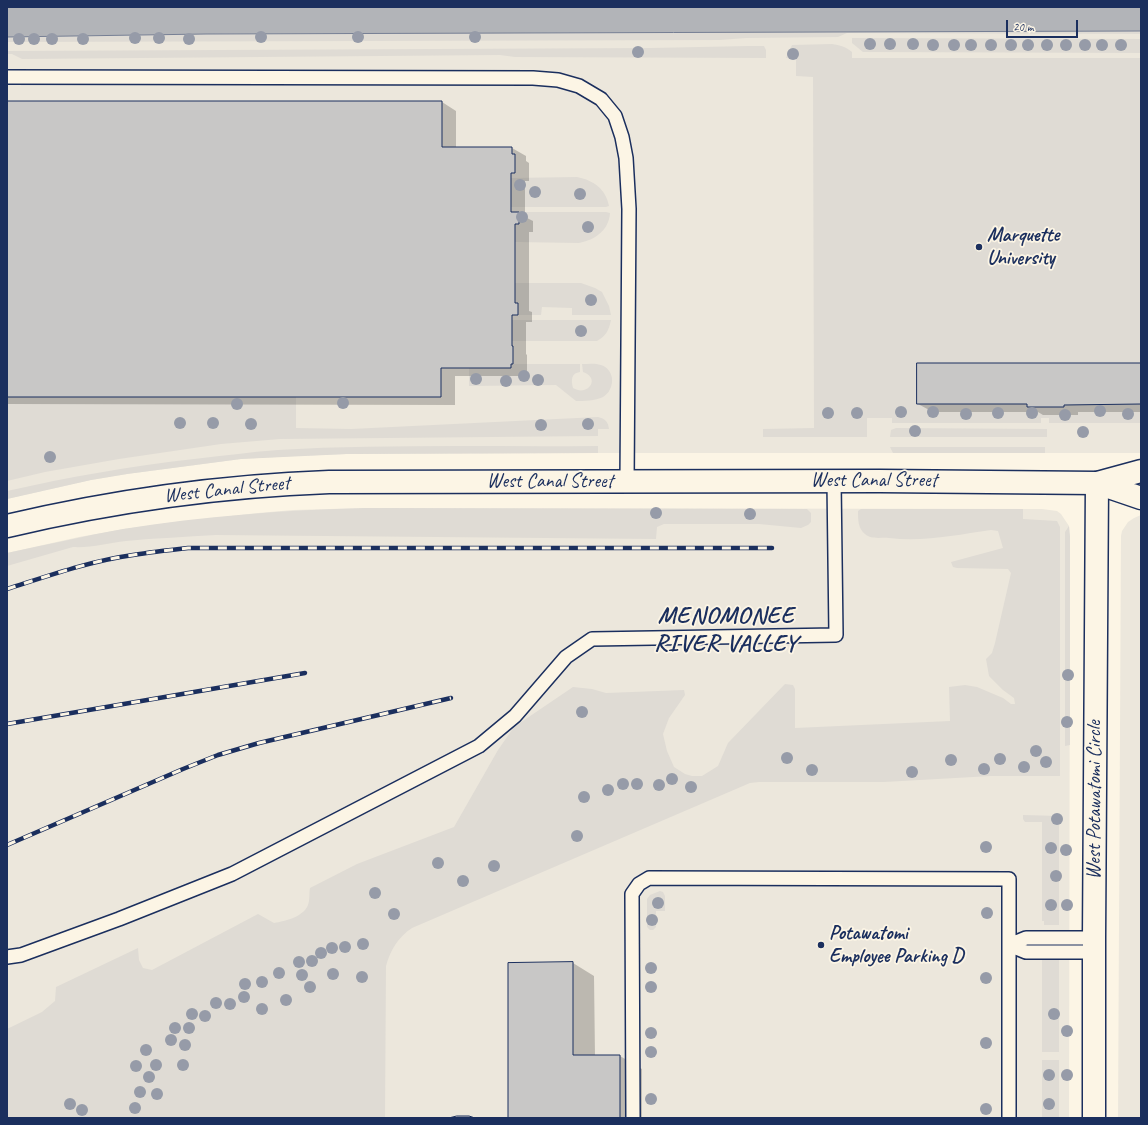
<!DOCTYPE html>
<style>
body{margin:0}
#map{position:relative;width:1148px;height:1125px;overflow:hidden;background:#fcf5e5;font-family:Caveat,sans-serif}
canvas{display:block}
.frame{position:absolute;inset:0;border:8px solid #1b2f5e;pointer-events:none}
.scale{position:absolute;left:1006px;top:20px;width:72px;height:18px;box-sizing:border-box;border:2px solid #1b2f5e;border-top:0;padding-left:5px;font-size:12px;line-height:14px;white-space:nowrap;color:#1b2f5e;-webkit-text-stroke:3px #fcf5e5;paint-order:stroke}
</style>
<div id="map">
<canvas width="1148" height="1125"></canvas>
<div class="frame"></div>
<div class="scale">20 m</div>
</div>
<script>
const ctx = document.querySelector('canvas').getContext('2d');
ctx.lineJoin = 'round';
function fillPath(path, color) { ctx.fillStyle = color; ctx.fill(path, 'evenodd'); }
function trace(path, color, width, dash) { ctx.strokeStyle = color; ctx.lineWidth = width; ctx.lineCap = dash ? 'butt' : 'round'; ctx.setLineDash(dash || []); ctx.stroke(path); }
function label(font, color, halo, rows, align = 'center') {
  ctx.font = font + ' Caveat,sans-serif'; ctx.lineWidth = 3.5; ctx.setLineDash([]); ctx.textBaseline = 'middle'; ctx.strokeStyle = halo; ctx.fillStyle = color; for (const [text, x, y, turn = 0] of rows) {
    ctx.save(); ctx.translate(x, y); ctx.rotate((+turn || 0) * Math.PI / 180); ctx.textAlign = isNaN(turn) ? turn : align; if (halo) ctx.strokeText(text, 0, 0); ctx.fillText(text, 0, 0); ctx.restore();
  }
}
const built = new Path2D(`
 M1141 31V453H598L347 454 295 456 241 459 127 474 91 480 7 499V37Z
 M366 508 1042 509 1057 511 1061 514 1069 526 1070 537 1069 1118H7V553L79 537 124 529 176 522 258 513 293 510Z
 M1141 515V1118H1118L1121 536 1122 531 1128 522 1134 518Z`);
const green = new Path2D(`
 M817 31H1141V34L847 33 838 37 746 38 720 40 7 42V37L206 34Z
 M852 38 1141 39V53L863 52 852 43Z
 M832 44C840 45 846 47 852 52V58H1141V423H1049V418H1041V423H892V418H867V437H763V429L814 428 813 77 796 76V58H786L792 45Z
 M749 46H764L766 50V58L515 57 500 55 22 59 12 54H7V51L651 48Z
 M577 177C593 180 606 189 609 206L606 207H511V178Z
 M519 212H606L610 213C609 230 595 240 579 243L515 242V224Z
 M515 283H581L595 288 602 292 609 306 611 315H572V308L542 307 541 315H518V303H515Z
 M512 320H611C609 330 606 336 597 341H512Z
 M511 364H580V372C571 373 571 380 573 388 588 397 601 378 583 372L582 364C588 364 595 363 601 365 616 370 615 390 603 397 595 401 584 401 576 401L556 385 469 386V368H511Z
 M7 397H296V428L351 429 598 417C605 419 608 421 609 429H598V436L280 439 221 444 119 459 45 472 7 481Z
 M896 428 1047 429V437H890L891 430Z
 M598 446V453L347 454 241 459 127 474 91 480 7 499V491C69 477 131 466 194 459 222 456 250 452 278 450 384 444 491 447 598 446Z
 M890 447H1045V453H893Z
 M366 508 807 509 811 513V522L808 525 801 528 759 524H664L657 527 656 539 216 535C186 537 156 538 126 541 108 543 91 548 73 547L7 566V553C46 545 84 536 123 529 204 516 285 510 366 508Z
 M861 509H1023V519L1057 521 1060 527V776H991L884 782H759L750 783 412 928C398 937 390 951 386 966L385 1118H7V1029L42 1012 55 1001 56 987 138 948 139 960 143 968 152 970 258 914 274 923C286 921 303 917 308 905 310 900 309 893 310 888L357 864 454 827 498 750 514 727 573 687 592 689 606 693 684 690 685 695 669 718 663 734 667 751 674 767 685 774 692 776H702L718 766 728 743 785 684 793 685 795 689V728L950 721 949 687 965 685 977 687 1003 698 1011 704H1015L1014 698 1003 690 989 676 986 659 992 653 995 643 1011 573 1008 569 957 568 953 567 951 562 1003 548 998 531 991 530C956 535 924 542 889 538 881 537 872 540 865 534 858 528 858 520 858 511Z
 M1069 526 1070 537V745L1065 746V532Z
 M1023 815 1059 816V925H1044V921H1042V822H1025L1023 819Z
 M660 891 663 892 665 896V911H656V927L653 930H650L647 927V899L650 895Z
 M1042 959H1059V1052H1042Z
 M1042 1060H1059V1118H1042Z`);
const water = new Path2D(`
 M7 7H1141V31L206 34 7 37Z`);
const shadow = new Path2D(`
 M7 102H442L456 111V148H512L526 156V161L529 163V181H525V217L533 221V232H529V311L532 312V322H526V354L527 355V372H525V376H455V405L7 404Z
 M1141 364V412H1078V415H1043L1038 412H933L918 404Z
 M573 963 594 976 595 1056H620L642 1069V1118H510Z`);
const building = new Path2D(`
 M7 101H442V147H512V154H515V173H511V212H519V224H515V303H518V315H512V346H513V364H511V368H441V397H7Z
 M917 363H1141V404L1064 405V407H1027V404H917Z
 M573 962V1055H620V1118H508V963Z
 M457 1116H469L475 1118H449Z`);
const lane = new Path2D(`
 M7 77 533 78 558 80 579 86 601 99 615 116 622 137 626 158 629 209 627 482
 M1094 938H1026L1009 945 1026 952H1094
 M7 957 21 955 119 919 232 874 479 746 515 716 566 657 592 639 836 635 834 481
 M633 1118 632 894 639 884 649 878 1009 879V1118`);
const street = new Path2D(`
 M1094 1118V938L1097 483`);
const secondary = new Path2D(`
 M1097 483 1141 498
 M7 526C113 501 220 486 329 482L880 481 1097 483 1141 471`);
const rail = new Path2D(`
 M7 589C48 576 90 561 133 555 152 552 170 550 188 548H772
 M7 724 305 673
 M7 845 183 769 218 755 259 743 451 698`);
const trees = [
 [261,37],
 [358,37],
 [475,37],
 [135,38],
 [159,38],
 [19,39],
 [34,39],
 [52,39],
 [83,39],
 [189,39],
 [870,44],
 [890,44],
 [913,44],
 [933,45],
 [954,45],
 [971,45],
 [991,45],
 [1011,45],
 [1028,45],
 [1047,45],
 [1066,45],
 [1085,45],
 [1102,45],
 [1121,45],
 [638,52],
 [793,54],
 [520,185],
 [535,192],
 [580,194],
 [522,217],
 [588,227],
 [591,300],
 [581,331],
 [524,376],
 [476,379],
 [538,380],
 [506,381],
 [343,403],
 [237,404],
 [1100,411],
 [901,412],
 [933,412],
 [828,413],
 [857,413],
 [998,413],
 [1032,413],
 [966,414],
 [1128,414],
 [1065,415],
 [180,423],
 [213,423],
 [251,424],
 [588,424],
 [541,425],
 [915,431],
 [1083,432],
 [50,457],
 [656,513],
 [750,514],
 [1068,675],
 [582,712],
 [1067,722],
 [1036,751],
 [787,758],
 [1000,759],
 [951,760],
 [1046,762],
 [1024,767],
 [984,769],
 [812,770],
 [912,772],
 [672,779],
 [623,784],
 [637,784],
 [659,785],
 [691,787],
 [608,790],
 [584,797],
 [1057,819],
 [577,836],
 [986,847],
 [1051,848],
 [1066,850],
 [438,863],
 [494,866],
 [1056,876],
 [463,881],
 [375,893],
 [658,903],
 [1051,905],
 [1067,905],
 [987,913],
 [394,914],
 [652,920],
 [363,944],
 [345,947],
 [332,948],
 [321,953],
 [312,961],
 [299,962],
 [651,968],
 [279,973],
 [333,974],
 [302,975],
 [362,977],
 [986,978],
 [262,982],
 [245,984],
 [310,987],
 [651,987],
 [244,997],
 [286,1000],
 [216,1003],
 [230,1004],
 [262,1009],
 [192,1014],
 [1054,1014],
 [205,1016],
 [175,1028],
 [189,1028],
 [1067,1031],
 [651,1033],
 [171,1040],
 [986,1043],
 [185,1045],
 [146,1050],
 [651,1052],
 [156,1065],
 [183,1065],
 [136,1066],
 [1049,1075],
 [1067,1075],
 [149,1077],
 [140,1092],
 [157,1094],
 [651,1099],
 [70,1104],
 [1049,1104],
 [135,1108],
 [986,1109],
 [82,1110]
];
const markers = [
 [979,247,4,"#1b2f5e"],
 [821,945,4,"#1b2f5e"]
];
const poiNames = [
 ["Marquette",987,236],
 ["University",987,259],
 ["Potawatomi",829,934],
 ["Employee Parking D",829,957]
];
const streetNames = [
 ["West Canal Street",874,481],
 ["West Canal Street",550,482],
 ["West Canal Street",227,490,-6],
 ["West Potawatomi Circle",1095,800,-90]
];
const districtNames = [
 ["MENOMONEE",726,617],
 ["RIVER VALLEY",726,645]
];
fillPath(built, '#ece7dc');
fillPath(green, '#dfdbd4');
fillPath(water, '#b2b4b8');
trace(water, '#767f94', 1);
fillPath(shadow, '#0003');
fillPath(building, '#c8c7c6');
trace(building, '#1b2f5e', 1);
trace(lane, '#1b2f5e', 16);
trace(street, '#1b2f5e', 25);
trace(secondary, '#1b2f5e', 25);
trace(lane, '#fcf5e5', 13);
trace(street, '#fcf5e5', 22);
trace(secondary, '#fcf5e5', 22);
trace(rail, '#1b2f5e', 4.5);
trace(rail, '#fcf5e5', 3, [9]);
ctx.fillStyle = '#969ba8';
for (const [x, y] of trees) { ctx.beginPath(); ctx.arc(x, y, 6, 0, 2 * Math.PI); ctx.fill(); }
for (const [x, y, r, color] of markers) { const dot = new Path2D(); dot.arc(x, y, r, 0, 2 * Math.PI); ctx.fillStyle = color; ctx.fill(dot); trace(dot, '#fcf5e5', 1.5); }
label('bold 20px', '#1b2f5e', '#fcf5e5', poiNames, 'left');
label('20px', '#1b2f5e', '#fcf5e5', streetNames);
ctx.letterSpacing = '1px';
label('bold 24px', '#1b2f5e', '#fcf5e5', districtNames);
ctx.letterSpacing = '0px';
</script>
